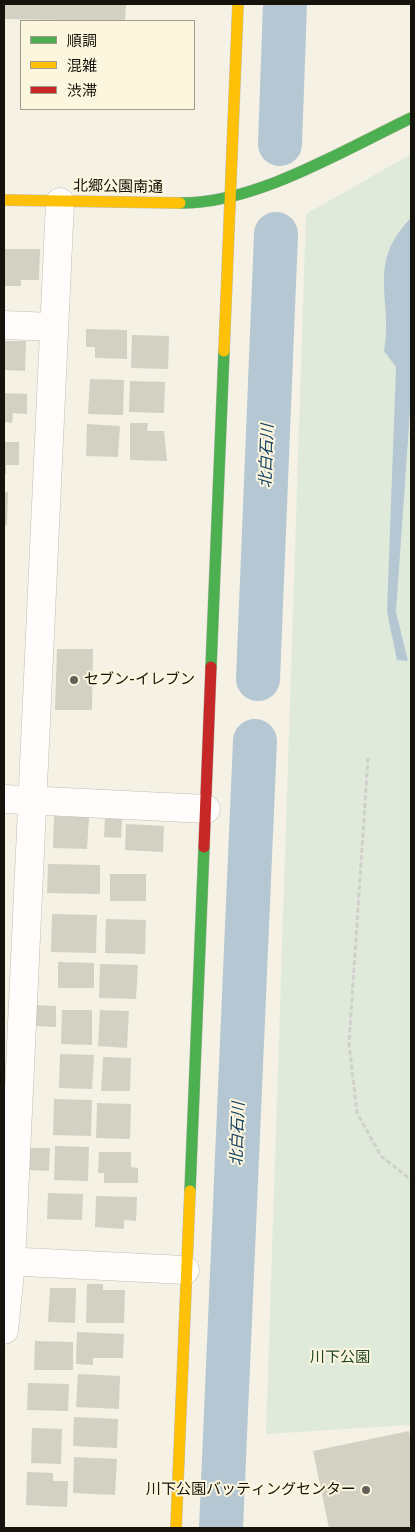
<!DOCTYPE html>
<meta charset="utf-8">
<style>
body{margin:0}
#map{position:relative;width:415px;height:1532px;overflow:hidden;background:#f5f2e5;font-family:"IBM Plex Sans","Noto Sans JP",sans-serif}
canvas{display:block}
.frame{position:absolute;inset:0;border:5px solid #15130b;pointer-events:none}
.legend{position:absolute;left:20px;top:20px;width:175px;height:90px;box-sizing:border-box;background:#fcf6de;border:1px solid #a09b8a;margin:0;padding:6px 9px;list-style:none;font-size:15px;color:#15130b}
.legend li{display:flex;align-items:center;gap:10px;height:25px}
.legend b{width:25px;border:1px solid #a09b8a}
</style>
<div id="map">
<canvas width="415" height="1532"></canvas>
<div class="frame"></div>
<ul class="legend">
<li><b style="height:6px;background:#4caf50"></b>順調</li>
<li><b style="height:6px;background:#ffc107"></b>混雑</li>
<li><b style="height:6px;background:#c62828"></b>渋滞</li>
</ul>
</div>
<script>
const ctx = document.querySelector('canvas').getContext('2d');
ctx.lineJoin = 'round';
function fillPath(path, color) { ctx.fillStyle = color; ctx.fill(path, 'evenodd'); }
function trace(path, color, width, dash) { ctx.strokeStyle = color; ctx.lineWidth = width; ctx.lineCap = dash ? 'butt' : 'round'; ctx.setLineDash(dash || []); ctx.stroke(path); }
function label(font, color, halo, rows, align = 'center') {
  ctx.font = font + ' "IBM Plex Sans","Noto Sans JP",sans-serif'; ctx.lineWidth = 4; ctx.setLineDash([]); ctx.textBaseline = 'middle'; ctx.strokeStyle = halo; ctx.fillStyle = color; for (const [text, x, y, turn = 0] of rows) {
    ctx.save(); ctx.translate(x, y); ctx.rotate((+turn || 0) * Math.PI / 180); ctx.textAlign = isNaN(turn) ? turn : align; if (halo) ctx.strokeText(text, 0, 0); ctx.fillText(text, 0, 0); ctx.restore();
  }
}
const green = new Path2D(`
 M411 154V1425L266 1434 306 214Z`);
const water = new Path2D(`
 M411 218V396L396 612 408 661 397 660 387 612 396 367 384 351C394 300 365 264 411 218Z`);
const river = new Path2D(`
 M280 144 285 4
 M258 679 276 234
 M221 1528 255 741`);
const building = new Path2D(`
 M4 4H126L125 21 4 19Z
 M4 249H40L39 280H21V286H4Z
 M86 329 127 330V359L95 358V347H86Z
 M132 335 169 336 168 369 131 368Z
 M4 341H26L25 371 4 370Z
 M90 379 124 380 123 415 88 414Z
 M130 381 165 382 164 413 129 412Z
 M4 393 27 394V414L13 413 12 423 4 422Z
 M130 423H148L147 431H164L167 461 130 460Z
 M87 424 120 426 118 457 86 456Z
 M4 442H19V465H6V474H4Z
 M4 492H8L7 525H4Z
 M57 649H93L92 710H55Z
 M54 816 89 817 87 849 53 848Z
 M105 817 122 818 121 838 104 837Z
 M126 824 164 826 163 852 125 850Z
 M48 864 100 865V894L47 893Z
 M110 874H146V901H110Z
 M52 914 97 915 96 953 51 952Z
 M106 919 146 920 145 954 105 953Z
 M58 962 94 963V988H58Z
 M100 964 138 965 136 999 99 998Z
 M35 1005 56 1006V1027L35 1026Z
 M62 1010H92V1045L61 1044Z
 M100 1010 129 1011 127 1048 98 1046Z
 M60 1054 94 1055 92 1089 59 1088Z
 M103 1057 131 1058 130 1091H101Z
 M54 1099 92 1100 91 1136 53 1135Z
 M97 1103 131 1104 130 1139 96 1138Z
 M55 1146 89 1147 88 1181 54 1180Z
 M30 1148H50L49 1171 29 1170Z
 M99 1152H131V1167L138 1168V1183H104V1173H98Z
 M48 1193 83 1194 82 1220 47 1219Z
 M96 1196 137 1197 136 1221 124 1220V1229L95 1227Z
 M87 1284H103V1290H125L124 1323H86Z
 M50 1288H76L75 1323 48 1322Z
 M77 1332 124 1334 123 1358H93V1365L76 1364Z
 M35 1341 73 1342V1370H34Z
 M78 1374 120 1376 119 1409 76 1407Z
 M28 1383 69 1384 68 1411 27 1410Z
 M74 1417 118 1419 117 1448 73 1446Z
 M32 1428 62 1429 61 1464 31 1463Z
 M409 1431 411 1443V1528H329L313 1451Z
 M74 1457 117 1459 115 1495 73 1493Z
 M27 1472 53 1473V1481H68L67 1507 26 1505Z`);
const path = new Path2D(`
 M368 758 349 1043 357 1113 381 1156 411 1180`);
const street = new Path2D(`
 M4 325 53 327
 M4 799 206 809
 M4 1261 185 1270
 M4 1330 11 1262 60 202`);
const fast = new Path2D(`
 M180 203C255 204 344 150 411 118
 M211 667 224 351
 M190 1191 204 847`);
const slow = new Path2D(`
 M4 200 180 203
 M224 351 238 4
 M176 1528 190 1191`);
const jam = new Path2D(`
 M204 847 211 667`);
const markers = [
 [74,680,5,"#636157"],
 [366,1490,5,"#636157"]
];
const streetNames = [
 ["北郷公園南通",118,187,1]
];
const poiNames = [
 ["セブン-イレブン",84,680],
 ["川下公園バッティングセンター",356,1490,"right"]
];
const parkNames = [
 ["川下公園",340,1358]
];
const waterNames = [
 ["北白石川",267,456,-88],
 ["北白石川",238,1134,-88]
];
fillPath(green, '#e0eada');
fillPath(water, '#b5c7d3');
trace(river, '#b5c7d3', 44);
fillPath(building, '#d3d0c4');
trace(street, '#c0bdb3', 29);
trace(fast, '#c0bdb3', 12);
trace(slow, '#c0bdb3', 12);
trace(jam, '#c0bdb3', 12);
trace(path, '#d0d0cc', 3, [5, 2.5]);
trace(street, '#fefdfb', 28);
trace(fast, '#4caf50', 11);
trace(slow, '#ffc107', 11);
trace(jam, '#c62828', 11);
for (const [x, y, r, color] of markers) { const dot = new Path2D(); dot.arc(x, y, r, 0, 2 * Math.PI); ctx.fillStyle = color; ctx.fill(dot); trace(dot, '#fcf6de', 2); }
label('15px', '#15130b', '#fcf6de', streetNames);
label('15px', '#15130b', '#fcf6de', poiNames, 'left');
label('15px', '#1d4726', '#fcf6de', parkNames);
label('italic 16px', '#154262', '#fcf6de', waterNames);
</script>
